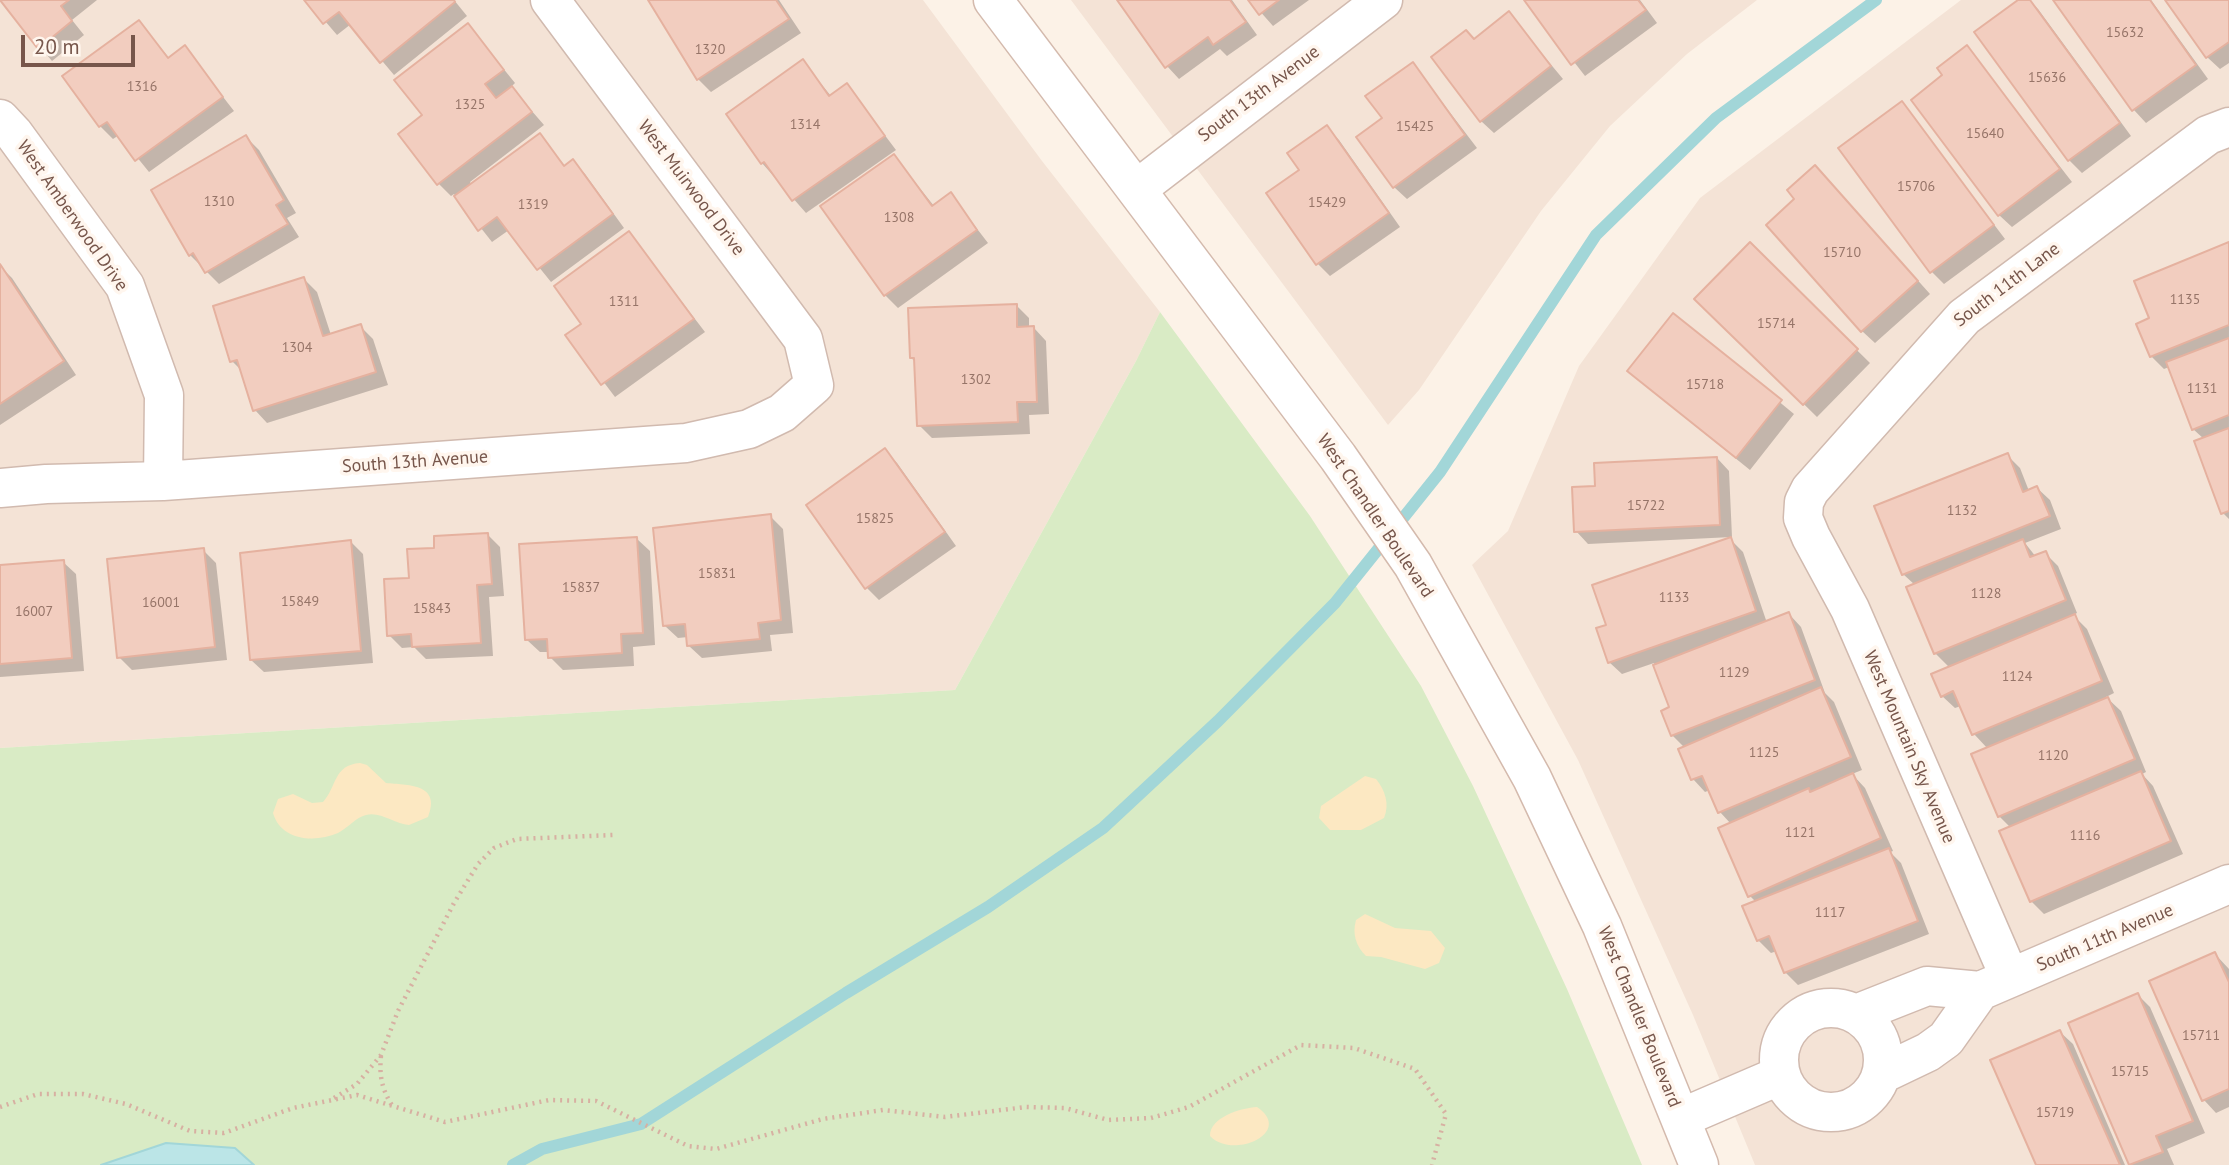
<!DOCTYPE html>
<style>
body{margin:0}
#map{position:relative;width:2229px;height:1165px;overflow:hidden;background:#fcf2e7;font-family:"PT Sans",sans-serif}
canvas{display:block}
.scale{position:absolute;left:21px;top:35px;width:114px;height:32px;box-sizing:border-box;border:4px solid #77564b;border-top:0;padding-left:9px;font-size:21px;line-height:24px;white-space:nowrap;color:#77564b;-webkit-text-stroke:5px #fff6ee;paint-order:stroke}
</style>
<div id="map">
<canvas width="2229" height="1165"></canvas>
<div class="scale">20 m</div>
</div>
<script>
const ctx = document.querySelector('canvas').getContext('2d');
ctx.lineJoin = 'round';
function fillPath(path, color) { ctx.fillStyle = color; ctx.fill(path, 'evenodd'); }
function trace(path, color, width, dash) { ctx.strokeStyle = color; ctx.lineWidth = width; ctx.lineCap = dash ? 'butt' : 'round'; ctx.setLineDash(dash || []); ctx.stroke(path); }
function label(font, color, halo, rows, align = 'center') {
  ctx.font = font + ' "PT Sans",sans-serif'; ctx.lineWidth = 7; ctx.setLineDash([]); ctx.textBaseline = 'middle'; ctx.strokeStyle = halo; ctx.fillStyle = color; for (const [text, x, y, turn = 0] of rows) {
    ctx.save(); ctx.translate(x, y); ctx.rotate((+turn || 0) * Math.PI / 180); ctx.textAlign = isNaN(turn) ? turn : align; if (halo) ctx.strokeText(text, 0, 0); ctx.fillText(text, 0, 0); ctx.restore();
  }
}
const residential = new Path2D(`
 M0 0H923L1042 161 1160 312 1136 361 955 690 0 748Z
 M1071 0H1757L1687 54 1610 126 1541 211 1419 390 1388 425Z
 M1961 0H2229V1165H1755L1693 1015 1578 760 1472 565 1508 531 1579 366 1700 198Z`);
const green = new Path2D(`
 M1160 312 1310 516 1421 686 1473 786 1567 989 1642 1165H0V748L955 690 1136 361Z`);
const sand = new Path2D(`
 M360 763 367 765 386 783C406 785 442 783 428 817L409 825C395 824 380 811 366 815 356 817 348 828 338 833 315 843 281 841 273 813L278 799 293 794 312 803 323 802C337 787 333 765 360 763Z
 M1365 776 1376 779C1385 790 1390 804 1384 818L1361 830H1330L1319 818 1321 806Z
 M1365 914 1395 928 1431 931 1445 948 1439 963 1425 969 1381 957 1366 956C1356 946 1352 934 1356 920Z
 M1257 1107C1295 1133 1232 1160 1210 1136 1210 1117 1241 1108 1257 1107Z`);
const water = new Path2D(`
 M166 1143 235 1148 254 1165H101Z`);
const shadow = new Path2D(`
 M1 0H97L72 20 84 35 52 61Z
 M307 0H454L467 16 394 75 351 24 337 35Z
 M649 0H779L801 33 711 92 698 79Z
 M1120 0H1232L1257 35 1227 56 1220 49 1179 79 1167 66Z
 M1250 0H1309L1273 26Z
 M1526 0H1640L1657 23 1585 76Z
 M2021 0H2029L2038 9 2131 136 2082 173 2069 160 1976 33Z
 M2055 0H2151L2208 79 2146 123 2134 110Z
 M2167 0H2229V63L2220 69 2207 57Z
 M1509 14 1563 79 1494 133 1481 121 1474 41Z
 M139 22 170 59 185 48 234 111 149 172 119 135 113 139 100 126 64 76Z
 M468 25 515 83 511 87 544 125 470 182 472 185 539 135 566 167 573 162 585 174 624 228 551 282 509 230 492 242 454 194 451 196 439 184 401 134 424 116Z
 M1967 47 2072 182 2012 227 1999 215 1945 76Z
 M803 62 831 96 847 85 896 150 806 213 762 163Z
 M1413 64 1477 148 1407 199 1394 187 1384 119Z
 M1902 103 2005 239 1944 284 1932 272Z
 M1326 127 1339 140 1400 227 1330 276 1317 263 1301 170Z
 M246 137 259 150 296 213 287 218 299 237 219 284 190 255Z
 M894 156 934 206 951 195 988 243 898 308 885 295Z
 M1828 180 1930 294 1875 343 1862 331Z
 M629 233 705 332 615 397 568 335 583 324Z
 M2229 244V519L2223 513 2204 439 2193 429 2169 367 2164 369 2151 356 2152 319Z
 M1750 245 1870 363 1817 417 1697 299Z
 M0 266 12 278 76 375 0 425Z
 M304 279 317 292 331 335 360 326 373 339 388 385 267 423 255 410 242 371 232 361Z
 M1016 305 1029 318V328H1034L1046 341 1049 414 1029 415 1030 434 932 438 919 425 916 362 911 358Z
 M1674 315 1794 414 1750 470 1642 383Z
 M885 451 897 463 956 546 879 600 867 588Z
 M2007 455 2020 468 2029 491 2037 488 2050 500 2061 529 2025 543 2036 557 2045 553 2058 566 2077 613 2073 615 2087 629 2114 693 2106 697 2121 711 2146 772 2142 774 2153 786 2183 854 2044 914 2031 901 2011 828 1999 816 1988 749 1974 734 1961 706 1955 708 1942 696 1950 668 1935 653 1915 585 1903 574Z
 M1717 458 1729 471 1732 537 1588 544 1576 531 1597 488Z
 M770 516 783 529 793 633 770 635 772 651 702 658 689 646 688 637 678 638 665 626Z
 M487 534 500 547 504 596 489 597 493 656 426 659 414 647 402 648 389 635 411 579 436 549Z
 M637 539 650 551 655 645 633 647 634 666 563 670 550 657V652H540L527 640Z
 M1730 539 1743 552 1767 623 1789 614 1801 627 1825 693 1834 702 1862 770 1852 774 1865 788 1893 851 1890 852 1901 863 1929 934 1798 985 1785 972 1777 951 1771 953 1758 940 1756 902 1750 896 1731 824 1720 812 1710 790 1705 792 1693 779 1685 748 1672 735V708L1654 663 1622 674 1609 662 1608 626Z
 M350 541 363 554 373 663 264 672 251 660 293 546Z
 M203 550 216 563 227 660 132 670 119 657Z
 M63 562 76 574 84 671 0 677V567Z
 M2215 954 2229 969V1107L2216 1113 2204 1100Z
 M2138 995 2150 1007 2205 1133 2167 1149 2174 1165H2131L2070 1024Z
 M2060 1032 2073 1044 2125 1165H2037Z`);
const stream = new Path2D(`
 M513 1165 542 1149 641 1124 846 993 988 907 1103 828 1218 721 1335 603 1440 472 1596 235 1716 118 1876 0`);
const building = new Path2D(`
 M0 0H69L61 6 72 21 38 49Z
 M304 0H454L455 2 380 63 339 12 323 24Z
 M648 0H776L789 19 697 80Z
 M1117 0H1230L1246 22 1213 45 1208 37 1165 68Z
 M1248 0H1279L1259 15Z
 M1524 0H1638L1646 10 1571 65Z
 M2018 0H2030L2120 123 2068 161 1974 32Z
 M2053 0H2150L2196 65 2132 111Z
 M2165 0H2229V42L2206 58Z
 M1509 11 1551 66 1480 122 1431 57 1466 30 1474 39Z
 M139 20 168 58 185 45 223 97 135 161 107 122 99 127 62 76Z
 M468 23 504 70 485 84 496 98 512 86 532 112 437 185 398 134 422 115 394 80Z
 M1967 45 2060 169 1998 216 1911 100 1942 75 1937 68Z
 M803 59 829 96 847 83 885 136 792 201 764 162 761 164 726 114Z
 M1413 62 1465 135 1393 188 1356 137 1382 118 1365 96Z
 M1902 101 1994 225 1930 273 1838 148Z
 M1327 125 1389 213 1316 265 1266 193 1299 170 1287 153Z
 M540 133 564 166 573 159 613 214 537 270 497 217 478 231 454 196Z
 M246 135 284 200 276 205 288 224 205 273 193 253 189 256 151 190Z
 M894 154 932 206 951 192 977 230 884 296 820 206Z
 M1815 165 1918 281 1861 332 1766 225 1794 199 1787 190Z
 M629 231 694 319 601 385 565 335 581 324 554 286Z
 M1750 242 1858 349 1803 405 1694 299Z
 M2229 242V325L2150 357 2136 324 2149 318 2134 281Z
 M0 264 64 361 0 404Z
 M304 277 323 336 361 324 376 372 253 411 237 360 230 362 213 306Z
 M1017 304V327L1034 326 1037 402H1017L1018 422 917 426 914 358H910L908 308Z
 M1673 313 1782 400 1736 458 1627 371Z
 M2229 338V415L2192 430 2166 362Z
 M2229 428V511L2221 514 2194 441Z
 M885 448 945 532 865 589 806 505Z
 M2008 453 2023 492 2037 486 2050 516 1902 575 1874 506Z
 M1717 457 1720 525 1574 532 1572 487 1595 486 1594 463Z
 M771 514 781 620 758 623 760 639 687 646 685 624 663 626 653 528Z
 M488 533 492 584 477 585 481 643 412 647 411 634 387 636 384 579 409 578 407 549 434 548V536Z
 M637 537 643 633 621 634 622 653 548 658 547 639 525 640 519 544Z
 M1731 537 1756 611 1608 663 1596 628 1606 625 1592 585Z
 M2023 539 2030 557 2046 551 2066 600 1934 654 1906 587Z
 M351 540 361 651 250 660 240 553Z
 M204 548 215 647 117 658 107 559Z
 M64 560 72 658 0 664V565Z
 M1789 612 1815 680 1671 736 1661 711 1669 707 1653 665Z
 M2075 614 2102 681 1972 735 1953 691 1941 697 1931 674Z
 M1821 687 1851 757 1718 813 1702 776 1691 780 1678 749Z
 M2108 697 2135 759 1998 817 1971 754Z
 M2141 771 2171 841 2030 902 1999 831Z
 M1853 773 1881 838 1748 897 1718 828 1809 788 1810 792Z
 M1889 848 1918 921 1784 973 1769 936 1757 941 1742 906Z
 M2215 952 2229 982V1089L2202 1101 2149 981Z
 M2138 993 2193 1121 2156 1136 2163 1152 2129 1165 2068 1023Z
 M2060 1030 2120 1165H2036L1990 1060Z`);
const path = new Path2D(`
 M381 1056C379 1076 382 1090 393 1107
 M334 1098 357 1084 381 1055 398 1011 454 903 478 864 494 848 517 839 613 835
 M0 1107 38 1094H83L126 1104 190 1131 224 1133 293 1108 357 1095 445 1122 549 1100 596 1101 688 1146 716 1149 823 1119 883 1110 945 1117 1026 1107 1065 1108 1108 1120 1151 1118 1189 1107 1301 1045 1354 1048 1415 1069 1446 1114 1432 1165`);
const street = new Path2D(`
 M0 119 14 134 125 286 164 395 163 481
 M1137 189 1383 0
 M0 488 46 484 163 481 686 443 749 429 782 413 814 385 803 339 550 0
 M2010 978 1850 609 1811 537 1803 518 1804 502 1810 490 1964 317 2208 135 2229 127
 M1779 1060a52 52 0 1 1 104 0a52 52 0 1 1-104 0Z
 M1856 1014 1927 986 1980 991 2229 884
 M1882 1074 1928 1052 1946 1039 1980 991
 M1681 1118 1781 1075`);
const secondary = new Path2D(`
 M993 0 1338 457 1413 565 1532 778 1602 926 1699 1165`);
const numberNames = [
 ["15632",2125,33],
 ["1320",710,50],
 ["15636",2047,78],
 ["1316",142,87],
 ["1325",470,105],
 ["1314",805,125],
 ["15425",1415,127],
 ["15640",1985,134],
 ["15706",1916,187],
 ["1310",219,202],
 ["15429",1327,203],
 ["1319",533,205],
 ["1308",899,218],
 ["15710",1842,253],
 ["1135",2185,300],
 ["1311",624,302],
 ["15714",1776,324],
 ["1304",297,348],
 ["1302",976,380],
 ["15718",1705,385],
 ["1131",2202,389],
 ["15722",1646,506],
 ["1132",1962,511],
 ["15825",875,519],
 ["15831",717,574],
 ["15837",581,588],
 ["1128",1986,594],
 ["1133",1674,598],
 ["15849",300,602],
 ["16001",161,603],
 ["15843",432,609],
 ["16007",34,612],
 ["1129",1734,673],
 ["1124",2017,677],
 ["1125",1764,753],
 ["1120",2053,756],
 ["1121",1800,833],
 ["1116",2085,836],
 ["1117",1830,913],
 ["15711",2201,1036],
 ["15715",2130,1072],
 ["15719",2055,1113]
];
const streetNames = [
 ["South 13th Avenue",1259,94,-37],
 ["West Muirwood Drive",691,188,53],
 ["West Amberwood Drive",72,216,55],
 ["South 11th Lane",2007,285,-37],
 ["South 13th Avenue",415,462,-4],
 ["West Chandler Boulevard",1375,516,56],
 ["West Mountain Sky Avenue",1909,747,67],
 ["South 11th Avenue",2105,938,-23],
 ["West Chandler Boulevard",1639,1017,68]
];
fillPath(residential, '#f4e3d6');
fillPath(green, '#d9ebc5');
fillPath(sand, '#fce8c2');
fillPath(water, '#bbe5e7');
trace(water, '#a2d6d8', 2);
fillPath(shadow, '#0003');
trace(stream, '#a2d6d8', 12);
fillPath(building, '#f2cdbf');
trace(building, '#e5b19f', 2);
trace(street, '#d1baaf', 41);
trace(secondary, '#d4baad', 41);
trace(path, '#d7b0a2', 4.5, [2, 5]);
trace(street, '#fff', 38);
trace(secondary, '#fff', 38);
label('14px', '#967468', null, numberNames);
label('18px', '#77564b', '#fff6ee', streetNames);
</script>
